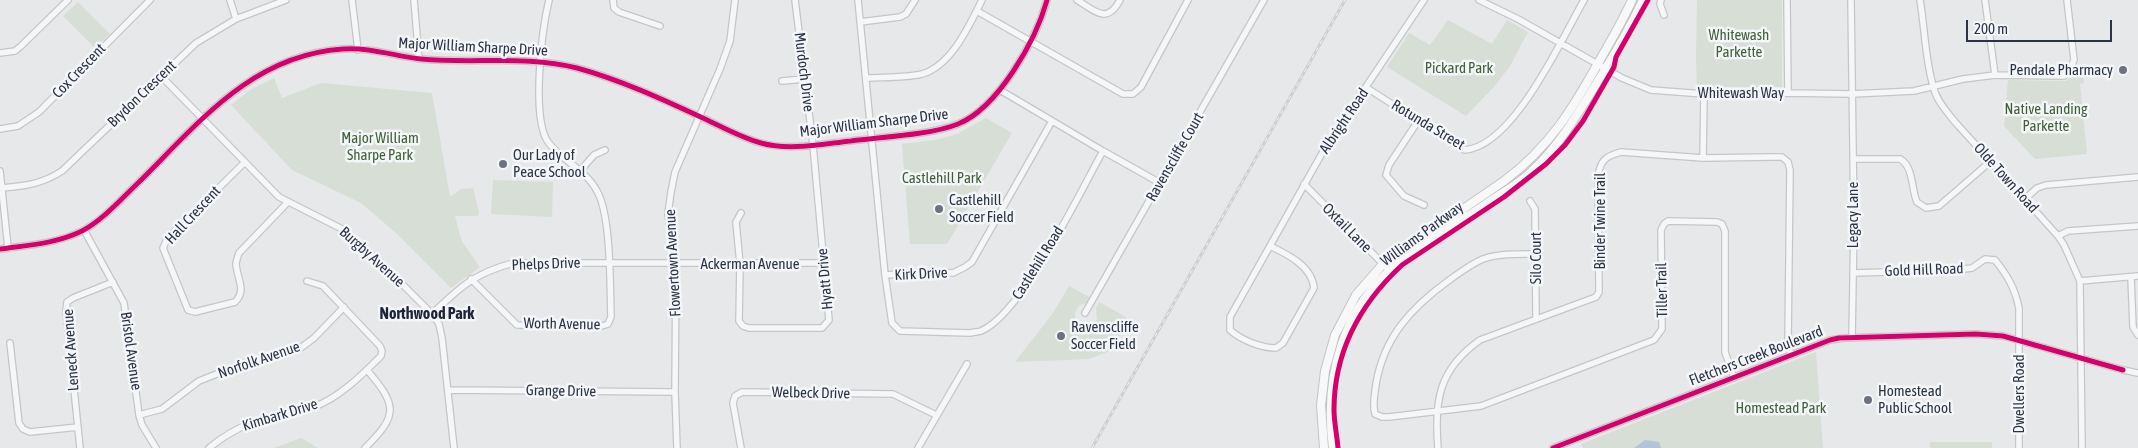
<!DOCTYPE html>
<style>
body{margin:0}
#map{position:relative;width:2138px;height:448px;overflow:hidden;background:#e6e8ea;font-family:"Asap Condensed",sans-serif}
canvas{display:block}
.scale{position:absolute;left:1966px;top:20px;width:146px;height:22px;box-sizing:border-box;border:2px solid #2b3445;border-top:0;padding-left:6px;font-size:15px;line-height:18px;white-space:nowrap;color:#2b3445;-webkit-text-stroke:4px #f4f6f9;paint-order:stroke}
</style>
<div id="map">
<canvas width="2138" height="448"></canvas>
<div class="scale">200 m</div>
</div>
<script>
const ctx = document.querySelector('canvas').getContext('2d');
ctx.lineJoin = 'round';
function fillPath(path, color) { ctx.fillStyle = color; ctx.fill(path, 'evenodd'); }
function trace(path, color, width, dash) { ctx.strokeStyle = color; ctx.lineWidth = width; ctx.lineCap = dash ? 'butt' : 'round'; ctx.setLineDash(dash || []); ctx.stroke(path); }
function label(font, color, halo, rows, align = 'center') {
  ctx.font = font + ' "Asap Condensed",sans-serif'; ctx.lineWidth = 5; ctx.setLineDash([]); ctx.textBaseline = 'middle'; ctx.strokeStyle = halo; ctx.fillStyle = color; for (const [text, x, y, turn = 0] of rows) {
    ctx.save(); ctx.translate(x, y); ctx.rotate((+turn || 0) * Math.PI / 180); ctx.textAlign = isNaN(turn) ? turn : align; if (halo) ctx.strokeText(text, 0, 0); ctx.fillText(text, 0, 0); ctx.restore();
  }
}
const green = new Path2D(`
 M1697 0H1782V87H1697L1696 58Z
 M78 2 110 34 95 48 63 16Z
 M1448 20 1492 44 1507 20 1528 32 1510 66 1494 87 1466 116 1387 67 1409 33 1430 45Z
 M2078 72 2083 73 2084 83 2080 84 2087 154 2035 159 2004 126 2008 80 2066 81Z
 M274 78 282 98 321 83 432 93 450 197 461 189 473 188 479 212 478 216H455L462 242 480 267 451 288 396 233 361 203 292 170 231 105 250 90Z
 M986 118 1012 133 947 244H910L902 144 935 140 957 134Z
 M493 180 553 182 552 217 491 214Z
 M1069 286 1091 298 1088 303C1079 304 1075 308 1075 317L1080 324 1087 326 1097 320 1096 308 1099 302 1129 319 1112 350 1089 359 1015 362 1053 313Z
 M1816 352 1823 448H1583L1581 444Z
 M301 438 318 448H274L277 447Z
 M1930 442H1992V448H1930Z`);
const water = new Path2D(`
 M1645 440 1659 442 1661 448H1634Z`);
const minor = new Path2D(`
 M230 0 236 19
 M352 0 358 50
 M414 0 419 59
 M613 0 614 8 619 12 660 26
 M858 0 885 275 892 323 900 331 970 333C974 332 978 332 981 331 1022 314 1080 192 1103 151L1000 90
 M1077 0C1095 11 1107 25 1120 0
 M1479 0 1518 19 1622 78 1651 90 1704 94 1788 93 1852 94 1914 91 1963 79 1995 75 2064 76 2070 70 2074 60 2067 0
 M1661 0 1660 4 1664 15
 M1787 0 1788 93
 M1851 0 1854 224 1852 337
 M1920 0C1925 29 1925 61 1934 89 1937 101 1947 112 1955 122L2058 236 2064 245 2080 281 2082 448
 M1985 0 1995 75
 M977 11 1123 94H1133L1141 87 1188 0
 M860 22 900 17 906 14 915 0
 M0 53 15 51 21 46 68 0
 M161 76 279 197 342 229 381 263 432 314 439 324 442 338 454 448
 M867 78C884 77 905 78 922 74 951 66 969 26 982 0
 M782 81 805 79
 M1367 88 1464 150C1513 148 1562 38 1584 0
 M1418 121 1389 165 1386 175 1404 196 1424 205
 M0 129 18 126 39 112 150 0
 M1103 151 1160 183
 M1703 158 1704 94
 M1853 159H1900C1914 167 1911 189 1917 202L1926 208 1939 206 1991 161
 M244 163 167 239 163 248 188 310 195 312 235 302C247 290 237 279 236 264 236 261 238 256 239 253L288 202
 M0 171 8 248
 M580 171 594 155 605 150
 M1304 184 1390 271
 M2 188C25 186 42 184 62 171L196 43 236 19 286 0
 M2025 199 2037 188 2046 185 2138 177
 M1530 201 1535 209 1536 317
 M741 213 736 222 740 264 739 321 743 326 749 328H822L829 320 813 145 795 0
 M84 230 124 303 139 415 142 425 156 448
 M2058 236 2068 231 2138 226
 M1270 246C1287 254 1312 266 1314 288L1283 343 1276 348C1261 348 1241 340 1230 330V317L1325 148 1424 0
 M0 249C28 245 55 244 82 231 103 220 120 200 137 184 198 124 251 55 343 49 369 47 395 56 421 59 473 64 526 55 577 68 621 80 664 100 705 119 724 128 742 138 761 143 789 151 822 144 851 141 881 137 931 135 958 124 998 108 1036 40 1047 0
 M1536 254C1519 254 1500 253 1483 259 1471 264 1459 273 1448 281 1411 308 1384 337 1376 384 1375 394 1372 404 1375 414L1382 417H1389L1481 406 1654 340 1662 329 1661 230 1664 224 1668 221 1717 222 1722 224 1725 231V352L1734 378
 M1853 273 1956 270 1972 268 1985 259 1995 260C2007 275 2015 288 2019 308V448
 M885 275 932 272 953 273 965 267 972 262 1052 121
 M2131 277 2133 327 2138 335
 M471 279 517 325 602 326 608 324 611 317C610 286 611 218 598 193 587 170 562 161 548 142 531 117 542 29 549 0
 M2080 281 2138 276
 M1085 313 1264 0
 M432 314C460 287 475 273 513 263H824
 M10 343 19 423 23 429 30 432 78 427
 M448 390 675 392
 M139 415 162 409 199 381 247 362 293 351 302 347 314 338 344 307
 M80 448 66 310 67 302 73 298 113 282
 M209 448C226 434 244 424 266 418 281 413 299 412 314 407 340 397 362 375 381 356L382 351 380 346 323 286 307 281
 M365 448C399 415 397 405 367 370
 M677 448 675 392 676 264 668 214 671 192 675 172 720 69 730 41 735 0
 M741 448 733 403 735 396 742 392 893 394 936 415
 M918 448 967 364
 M1438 448C1434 400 1439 369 1480 340L1596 297 1599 292 1598 175C1601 160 1606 156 1621 152L1703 158 1773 157H1782L1788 162 1790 170 1788 343 1791 355
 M1553 448 1830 340 1844 338 1976 334 2003 336 2123 370 2138 373`);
const major = new Path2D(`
 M1324 448 1321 405 1325 371 1335 335 1356 295 1383 264 1504 181C1550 147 1574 107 1601 58 1612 39 1623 20 1632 0
 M1333 448C1324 378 1342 306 1401 261 1427 241 1456 224 1483 206 1499 194 1518 185 1532 171 1561 144 1580 110 1601 76 1616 52 1631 26 1643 0`);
const rail = new Path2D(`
 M1092 448 1345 0`);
const cycleway = new Path2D(`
 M0 249C28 245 55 244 82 231 103 220 120 200 137 184 198 124 251 55 343 49 369 47 395 56 421 59 473 64 526 55 577 68 621 80 664 100 705 119 724 128 742 138 761 143 789 151 822 144 851 141 881 137 931 135 958 124 998 108 1036 40 1047 0
 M1338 448C1337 435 1334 422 1334 410 1334 351 1360 304 1402 265L1504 197 1546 164 1565 145 1583 121 1614 67 1616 57 1648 0
 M1553 448 1830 340 1839 338 1976 334 2003 336 2123 370`);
const markers = [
 [2123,70,5,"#6c737f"],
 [503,164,5,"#6c737f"],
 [939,209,5,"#6c737f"],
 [1061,336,5,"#6c737f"],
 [1868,400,5,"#6c737f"]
];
const parkNames = [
 ["Whitewash",1739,35],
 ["Parkette",1739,52],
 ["Pickard Park",1459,68],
 ["Native Landing",2046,109],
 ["Parkette",2046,126],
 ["Major William",380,138],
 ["Sharpe Park",380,155],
 ["Castlehill Park",942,178],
 ["Homestead Park",1781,408]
];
const streetNames = [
 ["Major William Sharpe Drive",473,47,3],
 ["Cox Crescent",79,71,-46],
 ["Murdoch Drive",804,72,83],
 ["Whitewash Way",1741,93],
 ["Brydon Crescent",142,94,-44],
 ["Albright Road",1344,121,-56],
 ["Major William Sharpe Drive",874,123,-7],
 ["Rotunda Street",1428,125,31],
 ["Ravenscliffe Court",1175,157,-60],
 ["Olde Town Road",2006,178,48],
 ["Hall Crescent",193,215,-47],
 ["Legacy Lane",1853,215,-90],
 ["Binder Twine Trail",1600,221,-90],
 ["Oxtail Lane",1347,228,45],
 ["Williams Parkway",1422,234,-36],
 ["Burgby Avenue",372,257,42],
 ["Silo Court",1536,258,-90],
 ["Flowertown Avenue",673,263,-93],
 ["Castlehill Road",1038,263,-58],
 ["Phelps Drive",546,264,-2],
 ["Ackerman Avenue",750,264],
 ["Gold Hill Road",1924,270,-2],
 ["Kirk Drive",921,274,-3],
 ["Hyatt Drive",825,279,-95],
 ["Tiller Trail",1662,290,-91],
 ["Worth Avenue",562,324,1],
 ["Leneck Avenue",71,350,-94],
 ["Bristol Avenue",131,351,82],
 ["Fletchers Creek Boulevard",1756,356,-21],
 ["Norfolk Avenue",259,360,-19],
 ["Grange Drive",561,391,1],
 ["Welbeck Drive",811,393,1],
 ["Dwellers Road",2019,394,-90],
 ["Kimbark Drive",280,415,-17]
];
const poiNames = [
 ["Pendale Pharmacy",2113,70,"right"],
 ["Our Lady of",513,155],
 ["Peace School",513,172],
 ["Castlehill",949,200],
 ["Soccer Field",949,217],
 ["Ravenscliffe",1071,327],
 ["Soccer Field",1071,344],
 ["Homestead",1878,391],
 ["Public School",1878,408]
];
const neighbourhoodNames = [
 ["Northwood Park",427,314]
];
fillPath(green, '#d6ded6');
fillPath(water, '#b4c4d5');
trace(minor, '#c4c6c8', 8);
trace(major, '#c2c5c8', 10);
trace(minor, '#f5f6f7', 5.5);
trace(major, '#f8f8f8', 8);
trace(rail, '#cecfd2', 3);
trace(rail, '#f4f6f9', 1, [4]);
trace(cycleway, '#d6006c', 5);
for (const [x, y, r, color] of markers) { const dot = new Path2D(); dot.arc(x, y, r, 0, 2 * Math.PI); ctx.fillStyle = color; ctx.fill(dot); trace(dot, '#f4f6f9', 2); }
label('15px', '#3f6138', '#f4f6f9', parkNames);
label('15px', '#2b3445', '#f4f6f9', streetNames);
label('15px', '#2b3445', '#f4f6f9', poiNames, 'left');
label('bold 16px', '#1d2536', '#f4f6f9', neighbourhoodNames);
</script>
